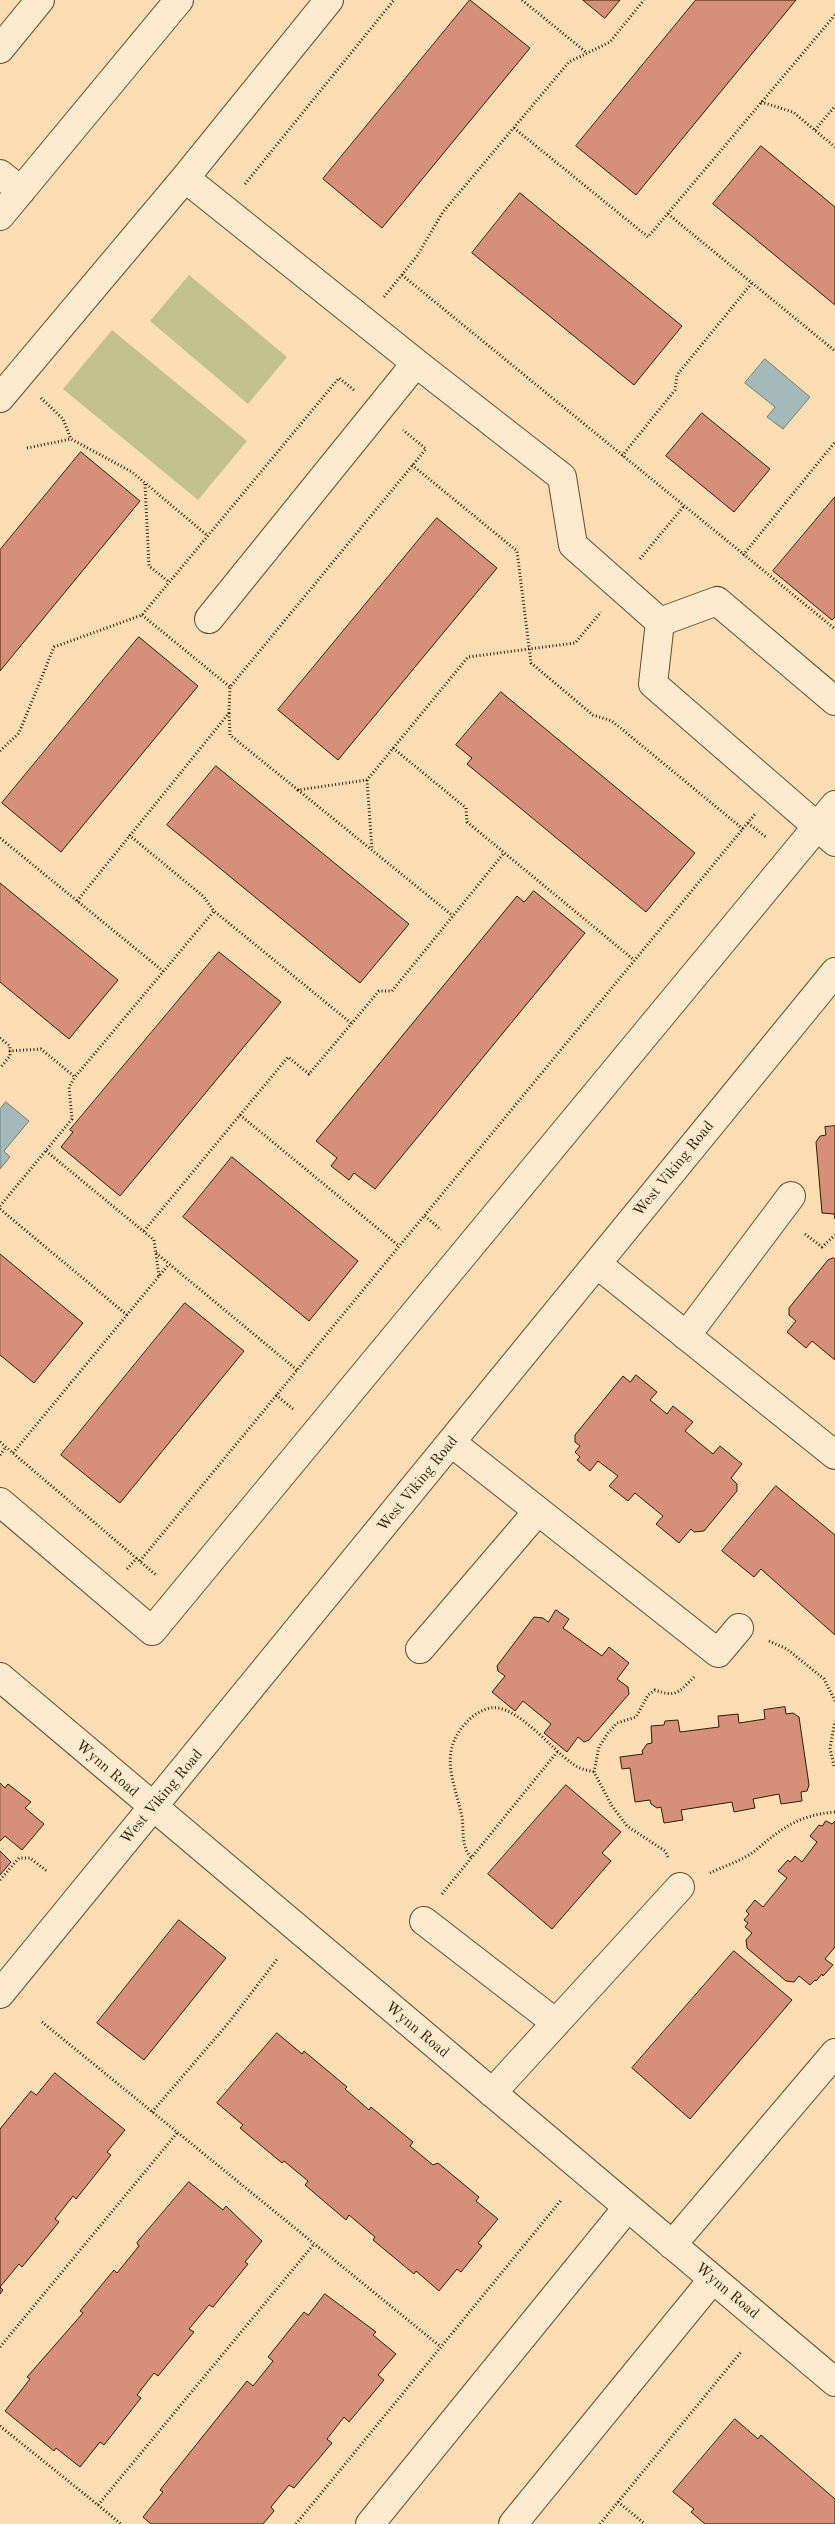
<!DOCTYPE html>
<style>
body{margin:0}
canvas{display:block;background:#fddeb4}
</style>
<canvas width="835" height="2524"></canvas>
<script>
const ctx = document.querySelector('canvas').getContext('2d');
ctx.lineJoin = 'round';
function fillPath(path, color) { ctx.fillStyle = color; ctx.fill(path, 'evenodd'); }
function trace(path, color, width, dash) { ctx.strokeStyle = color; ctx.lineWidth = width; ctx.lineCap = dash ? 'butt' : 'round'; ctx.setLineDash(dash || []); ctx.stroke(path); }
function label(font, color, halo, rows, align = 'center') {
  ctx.font = font + ' "Old Standard TT",serif'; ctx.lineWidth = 4.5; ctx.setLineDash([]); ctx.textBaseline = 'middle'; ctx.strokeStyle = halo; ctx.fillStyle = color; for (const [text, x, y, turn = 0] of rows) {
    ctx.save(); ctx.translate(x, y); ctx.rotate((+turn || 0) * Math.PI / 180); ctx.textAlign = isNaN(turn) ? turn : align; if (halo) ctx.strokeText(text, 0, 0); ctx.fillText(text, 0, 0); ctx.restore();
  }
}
const green = new Path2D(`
 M189 275 287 357 248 404 150 321Z
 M112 330 247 441 198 500 63 389Z`);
const water = new Path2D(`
 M765 359 810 397 783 429 767 417 775 407 745 383Z
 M6 1102 29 1121 4 1151 10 1157 0 1169V1109Z`);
const building = new Path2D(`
 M470 0 530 48 382 228 323 179Z
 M583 0H620L605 18Z
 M696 0H796L636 195 576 146Z
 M761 146 835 207V305L713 204Z
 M520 193 682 326 634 385 472 253Z
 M702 413 770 469 734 512 666 456Z
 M81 452 140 501 0 671V550Z
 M835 497V617L832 620 773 571Z
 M437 518 497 568 338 760 278 710Z
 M139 637 198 686 61 852 2 803Z
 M501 692 695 853 646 912 467 764 472 758 456 745Z
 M216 766 409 924 360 983 167 825Z
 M0 883 118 980 69 1039 0 982Z
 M534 891 585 933 375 1189 354 1173 349 1180 331 1166 337 1158 316 1141 517 896 524 902Z
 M219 952 281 1002 120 1196 61 1147 73 1132 70 1130Z
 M835 1126V1219L834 1214 822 1213 816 1142 820 1136 826 1135 825 1127Z
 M232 1157 358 1261 309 1321 183 1217Z
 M0 1254 83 1323 34 1383 0 1355Z
 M834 1258 835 1259V1360L812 1341 806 1348 787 1332 796 1321 789 1315V1308L828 1260Z
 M185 1303 244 1351 120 1503 61 1455Z
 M636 1375 657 1392 650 1400 667 1414 673 1406 693 1422 685 1431 713 1454 720 1446 742 1464 731 1478 737 1484V1491L704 1531 694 1532 691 1529 679 1543 656 1524 663 1516 635 1493 628 1501 609 1486 618 1476 598 1461 590 1471 577 1460 580 1457 575 1452 580 1446 575 1442V1435L623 1376 630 1382Z
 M776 1486 835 1535V1635L761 1569 754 1577 722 1551Z
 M556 1610 569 1619 563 1628 602 1656 609 1647 629 1663 617 1679 628 1687 629 1694 589 1740 584 1742 578 1737 567 1752 544 1733 551 1724 523 1701 515 1711 492 1692 505 1676 498 1671 497 1666 534 1617 543 1618 548 1622Z
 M785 1707 786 1714 793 1713 799 1717 809 1785 807 1791 801 1792 802 1801 781 1804 779 1794 753 1799 755 1808 734 1812 732 1802 681 1810 683 1820 664 1823 661 1807 657 1808 651 1804 650 1800 635 1802 630 1768 622 1769 620 1757 643 1754 642 1751 647 1744 652 1743 651 1726 664 1725 665 1721 678 1720 680 1732 719 1727 718 1716 738 1714 739 1723 765 1719 764 1710Z
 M0 1783 5 1788 8 1784 31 1802 25 1808 44 1824 22 1850 5 1836 0 1841Z
 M566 1785 621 1832 602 1853 611 1861 552 1929 488 1874Z
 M826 1821 832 1824 835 1821V1947L825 1959 833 1965 823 1976 822 1974 816 1981 815 1980 810 1985 799 1976 794 1982 786 1981 747 1948 746 1940 752 1933 745 1927 748 1923 744 1920 749 1914 746 1911 755 1900 763 1907 787 1878 778 1871 788 1860 790 1862 795 1856 802 1862 817 1842 810 1836 819 1825 822 1826Z
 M0 1851 11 1862 0 1875Z
 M179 1920 226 1958 144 2060 97 2023Z
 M734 1951 792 2000 690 2119 632 2068Z
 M277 2033 302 2054 304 2051 347 2087 345 2089 369 2110 371 2107 413 2142 410 2146 433 2165 438 2163 479 2197 476 2201 498 2219 478 2243 482 2246 461 2272 457 2269 439 2291 416 2271 414 2274 373 2240 375 2237 349 2215 346 2220 305 2185 308 2181 284 2161 282 2163 240 2128 243 2125 217 2103Z
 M55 2073 125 2130 107 2152 111 2155 76 2199 73 2196 55 2219 59 2222 22 2267 19 2264 0 2287 3 2290 0 2294V2129L31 2091 36 2095Z
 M189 2182 223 2210 226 2206 262 2241 245 2262 248 2264 213 2307 209 2305 189 2329 194 2332 158 2376 154 2373 137 2395 141 2398 104 2445 100 2442 80 2467 56 2448 54 2451 5 2411 30 2379 27 2377 83 2313 80 2311 114 2270 117 2273 139 2246 137 2243Z
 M325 2294 376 2332 373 2335 396 2354 378 2375 384 2380 349 2422 344 2417 327 2439 332 2443 294 2488 289 2485 271 2507 274 2511 263 2524H151L143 2517 163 2492 160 2490 247 2381 253 2386 273 2361 268 2357 304 2312 308 2315Z
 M735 2419 758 2439 761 2435 835 2499V2524H705L691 2512 694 2509 673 2492Z`);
const path = new Path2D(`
 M522 0 587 53
 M761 102 793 112 835 147
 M514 128 648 237 835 15
 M815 130 835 106
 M245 184 394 0
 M668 214 835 351
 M402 275 835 629
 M384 297 417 256 443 212 569 62 610 42 644 0
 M41 398 63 419 71 439
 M27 448 71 439 132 472 208 536
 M622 456 675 390 677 375 752 283
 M412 465 517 551 531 663 593 715 612 721 743 829
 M145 484 149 566 169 582
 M743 555 835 442
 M640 559 684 506
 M142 615 230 687
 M229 713 230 735 298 790 367 780 468 657 575 643 601 612
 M393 748 466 808 467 822 634 960
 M0 751 19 733 54 647 142 615 339 378 354 390
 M367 780 372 849
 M298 790 453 916
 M748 823 767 838
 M129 835 204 897 214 911 351 1023
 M0 838 163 971
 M77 901 229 713 230 687 426 449 403 430
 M0 1038 10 1046V1056L0 1068
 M9 1051 41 1049 75 1077 214 911
 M240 1115 399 1246
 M46 1151 154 1240 159 1276
 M0 1206 72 1119 69 1087 75 1077
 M0 1209 127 1315
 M425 1216 441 1230
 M144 1231 288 1057 309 1074 379 991H392L504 853
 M805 1234 822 1247 835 1235
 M156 1253 297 1370
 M276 1395 293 1409
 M0 1442 156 1575
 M13 1453 169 1264
 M0 1455 6 1447
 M140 1561 755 814
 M127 1569 137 1558
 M769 1641 787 1649 824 1679 835 1701
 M834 1766 830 1748 835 1721
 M471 1857C461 1846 464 1831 462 1817 455 1783 438 1754 465 1724 472 1716 479 1711 490 1708 516 1703 552 1750 573 1764 579 1769 587 1770 594 1772
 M668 1857 665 1851 627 1826 612 1806 594 1772 599 1747 608 1733 617 1723 636 1717 648 1695 655 1690C676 1698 679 1692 694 1677
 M710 1873C724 1866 744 1860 756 1850 782 1828 799 1815 835 1812
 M0 1880 19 1858H30L48 1872
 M442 1894 558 1751
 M42 2022 441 2347
 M152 2112 230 2021 278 1958
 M0 2347 177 2133
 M0 2426 98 2505 314 2244
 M618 2502 645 2524
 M98 2505 121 2524
 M296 2524 562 2199
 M600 2524 741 2352`);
const minor = new Path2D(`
 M329 0 185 178 416 363
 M0 49 40 0
 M0 174 21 191
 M0 216 179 0
 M0 398 185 178
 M209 619 416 363 562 477 573 545 660 622 717 601 835 701
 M660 622 653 684 835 842
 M597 1264 835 1455
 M686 1336 791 1196
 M452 1443 718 1653 739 1628
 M0 1502 152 1631 835 805
 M420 1649 538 1511
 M0 1677 835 2382
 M424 1921 556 2023
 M0 1994 835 972
 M492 2093 680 1887
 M672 2245 835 2053
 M370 2524 627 2208
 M513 2524 713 2279`);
const streetNames = [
 ["West Viking Road",674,1169,-51],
 ["West Viking Road",418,1484,-51],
 ["Wynn Road",107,1769,41],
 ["West Viking Road",162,1797,-50],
 ["Wynn Road",417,2030,40],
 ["Wynn Road",727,2291,40]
];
fillPath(green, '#c2c08b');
fillPath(water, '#a4b9b8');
trace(water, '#767b6e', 1);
fillPath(building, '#d69079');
trace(building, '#301d00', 1);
trace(minor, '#634d2d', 30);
trace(path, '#301d00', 3, [1, 2.5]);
trace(minor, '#feeace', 28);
label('15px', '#301d00', '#feeace', streetNames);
</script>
